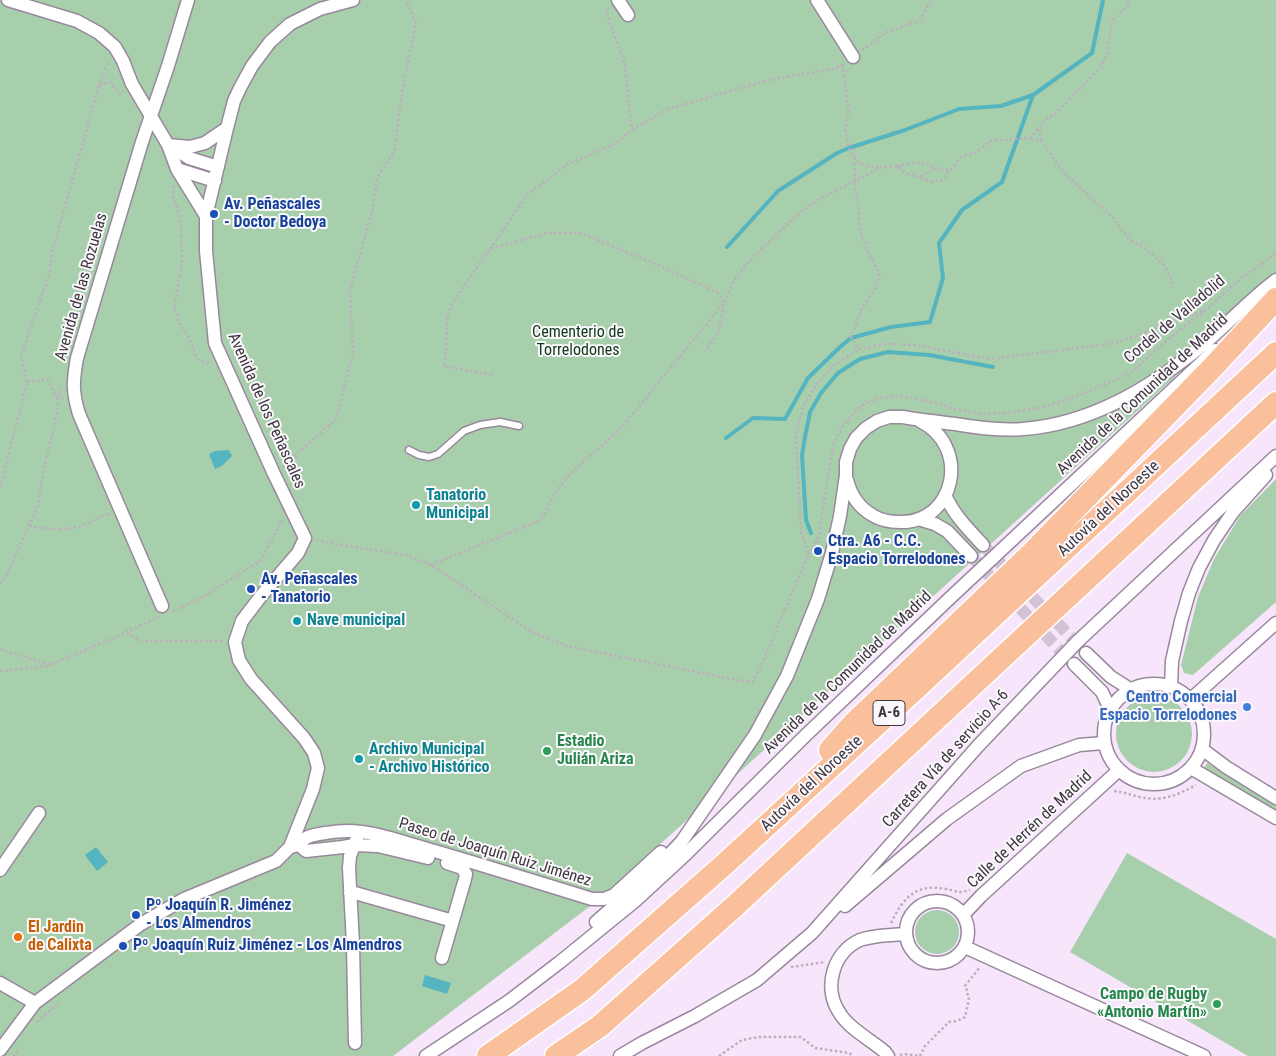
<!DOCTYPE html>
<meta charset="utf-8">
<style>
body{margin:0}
canvas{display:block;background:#f7e5fb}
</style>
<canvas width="1276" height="1056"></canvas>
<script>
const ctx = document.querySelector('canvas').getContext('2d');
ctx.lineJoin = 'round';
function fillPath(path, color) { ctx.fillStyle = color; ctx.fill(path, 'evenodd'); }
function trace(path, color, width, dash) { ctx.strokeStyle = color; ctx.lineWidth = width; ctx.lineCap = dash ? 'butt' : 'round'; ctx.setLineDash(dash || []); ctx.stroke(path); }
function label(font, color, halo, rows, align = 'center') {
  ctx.font = font + ' "Roboto Condensed",sans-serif'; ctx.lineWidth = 4; ctx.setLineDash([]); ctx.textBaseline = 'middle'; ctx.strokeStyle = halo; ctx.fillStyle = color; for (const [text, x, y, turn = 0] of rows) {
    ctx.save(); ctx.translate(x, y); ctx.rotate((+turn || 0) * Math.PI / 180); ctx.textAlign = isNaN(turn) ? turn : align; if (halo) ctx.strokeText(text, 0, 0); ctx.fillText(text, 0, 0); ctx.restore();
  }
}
const green = new Path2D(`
 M0 0H1276V285L602 897 393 1056H0Z
 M1276 479V602L1193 675 1184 673 1181 665 1198 597 1214 559 1240 516Z
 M1116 734a38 38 0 1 1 76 0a38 38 0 1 1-76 0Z
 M1207 763 1276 804V811L1204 768Z
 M1127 853 1276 939V1056H1248L1070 952Z
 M915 932a22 22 0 1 1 44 0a22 22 0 1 1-44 0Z`);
const water = new Path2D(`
 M229 450 232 456 222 466 215 469 209 454 215 451Z
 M96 847 108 862 97 871 85 855Z
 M425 975 451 983 447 994 422 986Z`);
const stream = new Path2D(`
 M727 247 778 191 837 153 849 148 905 130 959 109 1001 106 1033 95
 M726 438 753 418 785 419 808 378 840 347 851 338 891 327 930 322 943 278 939 243 962 210 1002 182 1033 95 1092 53 1103 0
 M811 533 806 520 802 455 805 437 810 412 821 393 838 373 860 359 888 352 929 355 993 367`);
const streetTunnel = new Path2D(`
 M983 545 1086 653
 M971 556 1072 663`);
const path = new Path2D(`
 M608 8 607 16 624 60 632 130
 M862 50 887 32 920 20 931 0
 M842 65 849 111 845 129 849 148 858 162 868 166 880 167
 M99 85 110 82 120 94 123 91
 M1039 129 1042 142
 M1031 138 1042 142 1062 171 1112 217 1130 240 1145 248 1165 266 1174 287
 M854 158 855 188 859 209V220L862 238 868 252 876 266 880 276 876 287 862 308 851 338 859 349
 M897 166C905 165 914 162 923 163 930 164 936 169 943 170 946 170 949 169 951 169
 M920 176 937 168
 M174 186 173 195 181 221 182 264 174 307 178 319 189 338 196 356 199 360 210 364
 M490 249 527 195 567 165 616 143 632 130 668 109 769 80 832 69 844 64
 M492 375 444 366 446 353 447 318 452 303 490 249 547 233H581L653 263 717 292 724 303 719 331 705 351
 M27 382 47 379 58 398 61 389
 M283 467 336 419 353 354 350 290 372 211 377 178 394 152 403 86 416 23 406 0
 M0 488 27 382 21 355 49 275 52 253 99 85 109 60
 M29 526C47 529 64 531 81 526 91 523 99 515 110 514
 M316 540 341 545 406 555 431 565 532 632 567 646 737 680 752 682 759 671 809 553 821 540
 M813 548 819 535 830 465 834 443 842 427 856 410 867 403 879 398 901 396 936 403 951 408 980 414 1007 413 1044 407 1072 398 1113 381 1133 371 1166 341 1208 308 1237 282 1276 253
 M808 553 801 532 796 435 803 407 815 386 834 365 859 349 886 344 914 345 990 359 1110 344 1139 335 1168 322 1186 318 1204 310
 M431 565 541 520 552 498 569 475 622 427 724 303 733 282 745 266 764 246 803 210 820 199 882 167 897 166 906 173 932 182 942 180 961 157 975 153 991 141 1030 138 1046 119 1055 114 1101 67 1108 50 1112 21 1128 6 1129 0
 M0 584 5 578 38 506 43 472 58 410V398L64 397
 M173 611 203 597 261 560 282 520
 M127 633 142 641H224
 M0 649 50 665 111 639 159 617
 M0 671 48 666
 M1114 791C1125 792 1130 795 1140 797 1163 802 1177 795 1196 785
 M891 923C903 898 916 883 946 889 958 891 958 894 970 890
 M791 967 825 962
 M37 1022 57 1004
 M900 1055 904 1054 920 1056 925 1046 949 1022 957 1021 965 1017 969 999 967 996 968 993 965 986 980 967
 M13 1056 18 1049
 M719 1056 742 1040 759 1037H801L815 1048 849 1053 853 1056`);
const lane = new Path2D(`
 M409 450 419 455 429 457 438 454 464 431 480 425 500 422 519 426`);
const street = new Path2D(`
 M8 0 77 21 99 33 115 47 123 61 132 84 168 145 177 169 206 216
 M618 0 628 15
 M817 0 853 57
 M168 145 190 147 205 143 227 128
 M172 147 189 158 218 167
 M177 169 215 181
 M847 480C851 496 859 508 874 516 882 521 890 522 900 522 956 523 971 446 920 421
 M945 495C954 515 968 529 983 545
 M918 519 935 524 947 531 971 556
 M162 606 79 414C72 391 73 381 77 358L142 142 168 66 188 0
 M1086 653 1111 677 1130 689
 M1074 664 1102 692 1110 709
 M1104 734a50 50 0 1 1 100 0a50 50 0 1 1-100 0Z
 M1171 686 1172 661 1181 621 1189 593 1199 568 1214 540 1233 512 1266 475
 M1191 699 1276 623
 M1202 749 1226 767 1276 798
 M1191 768 1276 818
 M299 845 306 851 343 847 354 845 378 846 428 858
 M290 847C303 845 297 843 306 838 311 834 339 831 347 831 373 831 399 841 424 848 480 864 536 882 592 899H604L614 895 661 852
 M0 870 39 813
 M350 893H355L453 921
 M906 932a31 31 0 1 1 62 0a31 31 0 1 1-62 0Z
 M845 906 947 819 1021 766 1079 745 1104 743
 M964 914 981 896 1119 770
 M596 922 652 873 682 841 755 735 787 676 818 599 832 553 840 516 846 475V462L850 449 856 438 866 428 877 421 889 417H903C920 420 938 422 955 424 978 428 1000 431 1023 429 1090 424 1148 389 1199 348 1226 326 1248 301 1276 280
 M965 947 1204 1056
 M442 958 465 879 466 874 462 868 447 863
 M0 983 35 1003
 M355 1043 353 944 349 868 350 856 357 838
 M0 1050 35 1003 141 924 184 899 276 861 290 847 313 789 318 768 314 753 304 738 251 679 239 660 235 642 242 621 261 596 298 553 305 538 274 474 215 343 206 251V216L227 128 234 101 240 88 252 66 270 42 290 24 320 9 353 0
 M426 1056 509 1001 560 962 635 901 686 854 806 735 950 598 1215 350
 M620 1056 642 1043 695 1016 757 980 812 933 978 746 1077 642 1276 456
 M888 1056 885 1052C870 1039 849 1029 839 1012 823 988 833 952 860 940 874 935 891 935 906 934`);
const highway = new Path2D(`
 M830 750 853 724 1031 554 1212 368 1276 299
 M488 1056 582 990 727 862 911 693 1276 353
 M556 1056 600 1026 736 905 1276 403`);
const markers = [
 [214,214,5,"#1a4fb4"],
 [416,505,5,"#0f9aa8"],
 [818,551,5,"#1a4fb4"],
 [251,589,5,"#1a4fb4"],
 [297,621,5,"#0f9aa8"],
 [1247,707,5,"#3f7fe0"],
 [547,751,5,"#2e9e5b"],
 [359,759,5,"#0f9aa8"],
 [136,915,5,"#1a4fb4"],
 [18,937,5,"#e8710a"],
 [123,946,5,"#1a4fb4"],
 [1217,1004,5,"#2e9e5b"]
];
const shields = [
 [889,713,32]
];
const shieldNames = [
 ["A-6",889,713]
];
const transitNames = [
 ["Av. Peñascales",224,205],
 ["- Doctor Bedoya",224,223],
 ["Ctra. A6 - C.C.",828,542],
 ["Espacio Torrelodones",828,560],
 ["Av. Peñascales",261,580],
 ["- Tanatorio",261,598],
 ["Pº Joaquín R. Jiménez",146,906],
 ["- Los Almendros",146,924],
 ["Pº Joaquín Ruiz Jiménez - Los Almendros",133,946]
];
const streetNames = [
 ["Avenida de las Rozuelas",82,287,-74],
 ["Cordel de Valladolid",1175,320,-40],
 ["Avenida de la Comunidad de Madrid",1143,395,-43],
 ["Avenida de los Peñascales",266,411,66],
 ["Autovía del Noroeste",1109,509,-43],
 ["Avenida de la Comunidad de Madrid",848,673,-44],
 ["Carretera Vía de servicio A-6",946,759,-48],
 ["Autovía del Noroeste",812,784,-43],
 ["Calle de Herrén de Madrid",1030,830,-43],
 ["Paseo de Joaquín Ruiz Jiménez",495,853,17]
];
const parkNames = [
 ["Cementerio de",578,333],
 ["Torrelodones",578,351]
];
const cultureNames = [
 ["Tanatorio",426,496],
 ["Municipal",426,514],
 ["Nave municipal",307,621],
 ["Archivo Municipal",369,750],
 ["- Archivo Histórico",369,768]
];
const shopNames = [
 ["Centro Comercial",1237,698],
 ["Espacio Torrelodones",1237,716]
];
const leisureNames = [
 ["Estadio",557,742],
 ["Julián Ariza",557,760],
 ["Campo de Rugby",1207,995,"right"],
 ["«Antonio Martín»",1207,1013,"right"]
];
const foodNames = [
 ["El Jardin",28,928],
 ["de Calixta",28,946]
];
fillPath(green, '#a8cfab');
fillPath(water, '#54b4bf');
trace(stream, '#54b4bf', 4);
trace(streetTunnel, '#d2c2d5', 12, [12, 6]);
trace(lane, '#99889d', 9);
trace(street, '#99889d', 15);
trace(highway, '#fff', 25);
trace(path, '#bcadbf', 2.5, [2.5, 2.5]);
trace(lane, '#fff', 6);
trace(street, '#fff', 12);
trace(highway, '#fabf9b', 22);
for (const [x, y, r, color] of markers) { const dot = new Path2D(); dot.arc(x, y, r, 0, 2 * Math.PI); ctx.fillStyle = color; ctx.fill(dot); trace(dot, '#fbf8fc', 2); }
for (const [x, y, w] of shields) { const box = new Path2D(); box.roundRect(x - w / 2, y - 12.5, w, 25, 4); ctx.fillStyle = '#fbf8fc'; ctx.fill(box); trace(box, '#3d363f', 1); }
label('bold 15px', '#3d363f', null, shieldNames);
label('bold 16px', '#164399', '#fbf8fc', transitNames, 'left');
label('16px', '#3d363f', '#fbf8fc', streetNames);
label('16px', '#0f3817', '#fbf8fc', parkNames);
label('bold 16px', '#0d838f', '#fbf8fc', cultureNames, 'left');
label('bold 16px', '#366cbe', '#fbf8fc', shopNames, 'right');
label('bold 16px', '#27864d', '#fbf8fc', leisureNames, 'left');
label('bold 16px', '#c56008', '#fbf8fc', foodNames, 'left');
</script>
